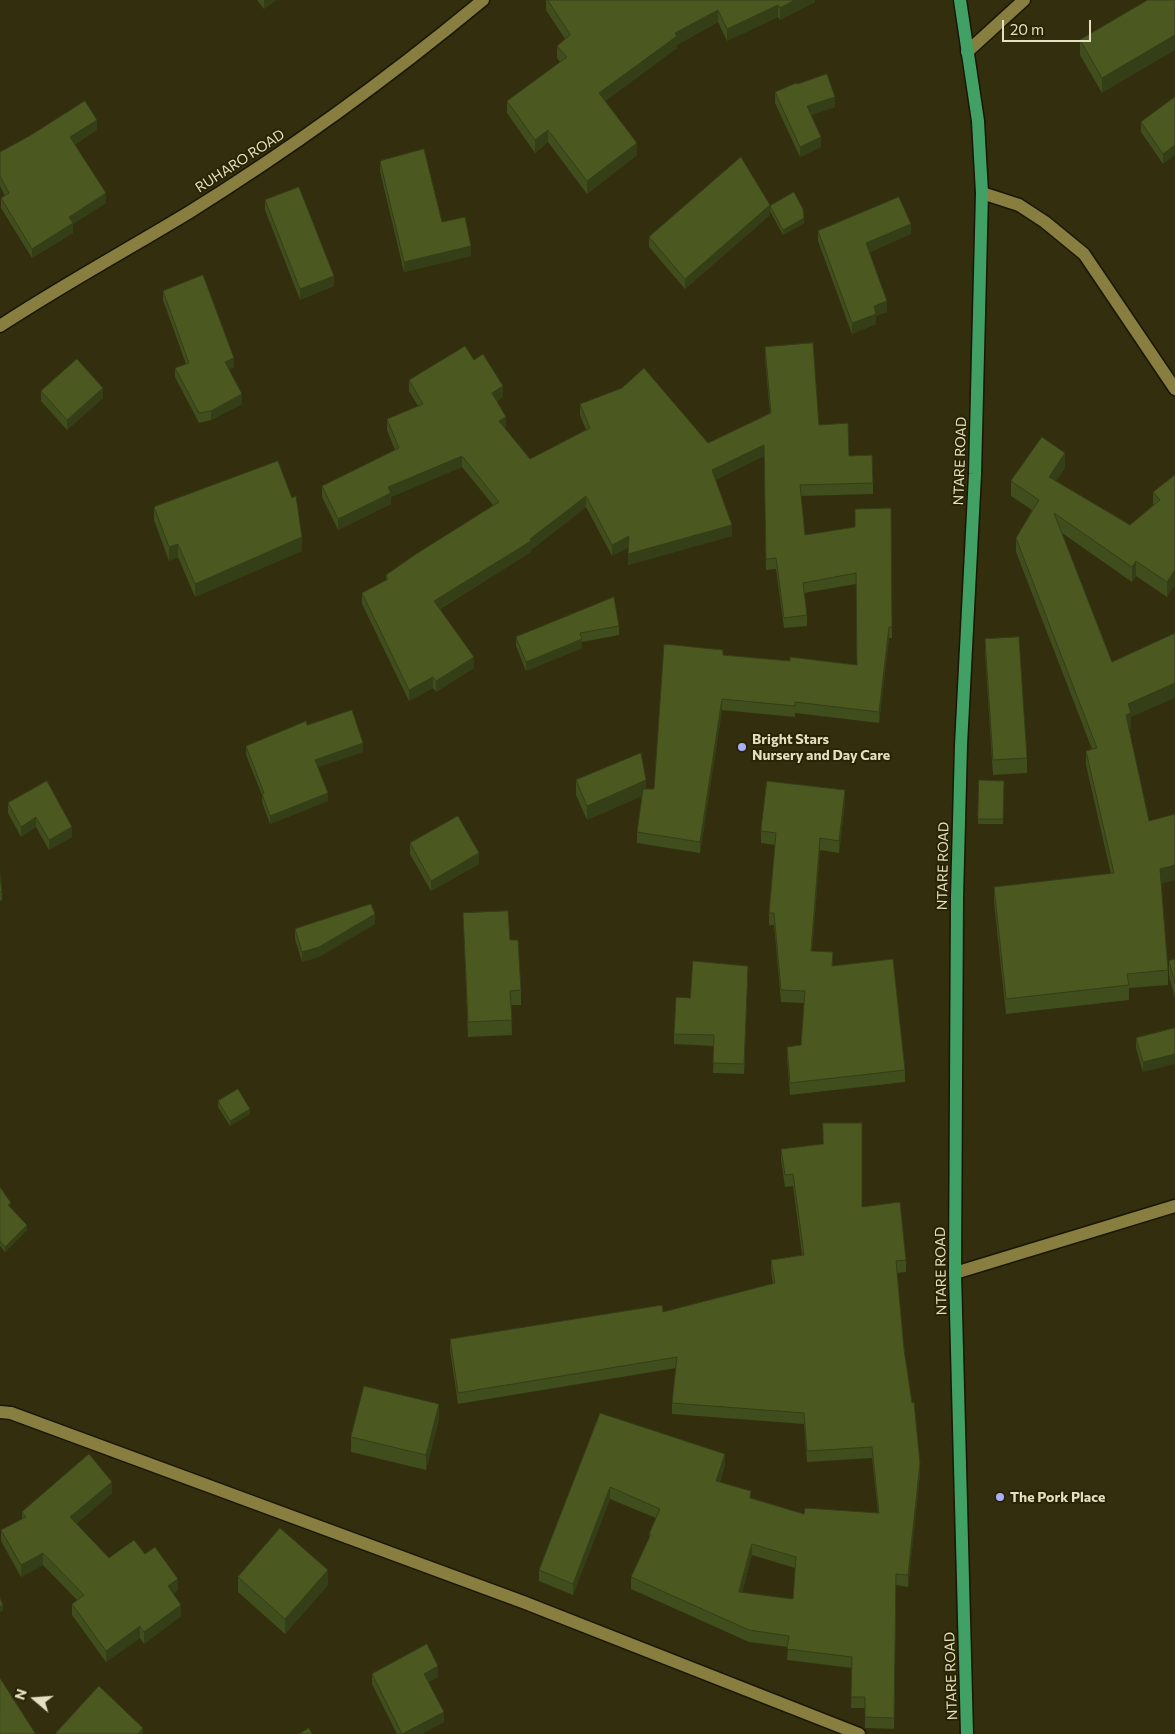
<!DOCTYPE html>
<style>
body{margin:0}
#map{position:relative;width:1175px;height:1734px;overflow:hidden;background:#332e0d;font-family:Commissioner,sans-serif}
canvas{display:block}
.north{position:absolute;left:10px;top:1674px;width:50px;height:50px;-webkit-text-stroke:4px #292403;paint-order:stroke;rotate:288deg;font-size:14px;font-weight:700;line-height:20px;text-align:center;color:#e4e0c1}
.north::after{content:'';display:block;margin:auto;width:18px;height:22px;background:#e4e0c1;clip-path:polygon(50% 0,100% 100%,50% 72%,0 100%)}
.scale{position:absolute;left:1002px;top:20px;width:89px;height:22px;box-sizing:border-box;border:2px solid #e4e0c1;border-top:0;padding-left:6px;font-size:15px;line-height:18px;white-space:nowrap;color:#e4e0c1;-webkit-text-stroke:4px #292403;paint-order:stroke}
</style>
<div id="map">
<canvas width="1175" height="1734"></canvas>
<div class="north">N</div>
<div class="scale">20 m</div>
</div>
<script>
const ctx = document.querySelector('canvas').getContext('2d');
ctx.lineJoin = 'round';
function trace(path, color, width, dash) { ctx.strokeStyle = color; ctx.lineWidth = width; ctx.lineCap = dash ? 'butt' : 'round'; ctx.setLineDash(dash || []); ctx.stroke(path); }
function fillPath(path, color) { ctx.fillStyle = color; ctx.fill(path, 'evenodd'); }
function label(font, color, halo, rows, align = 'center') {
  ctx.font = font + ' Commissioner,sans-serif'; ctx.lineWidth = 4; ctx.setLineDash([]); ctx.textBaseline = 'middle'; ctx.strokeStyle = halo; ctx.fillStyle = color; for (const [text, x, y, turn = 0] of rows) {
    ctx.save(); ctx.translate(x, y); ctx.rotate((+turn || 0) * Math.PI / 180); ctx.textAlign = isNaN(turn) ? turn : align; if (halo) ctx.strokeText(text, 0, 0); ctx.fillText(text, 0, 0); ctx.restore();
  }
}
const minor = new Path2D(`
 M967 52 1024 0
 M982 193 1019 205 1045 222 1084 254 1175 389
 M0 326C61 286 125 251 188 213 291 149 390 77 483 0
 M955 1273 1175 1206
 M0 1412 11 1413 523 1602 859 1734`);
const major = new Path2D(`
 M960 0 978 121 982 193 975 474 961 745 957 898 955 1273 967 1734`);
const wall = new Path2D(`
 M257 0H276L264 9Z
 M546 0H815V2L780 20 778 17 727 41 718 22 677 45V48L605 101 637 155 587 194 548 142 535 153 507 113V101L560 62 557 58V46L565 39 546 10Z
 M1148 0 1102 93 1080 55V40Z
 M797 84 835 107 811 115 821 147 800 157 775 103V92Z
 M1175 97 1163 164 1141 132V122Z
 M97 130 75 144 106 203 73 224V233L32 258 1 208V198L5 196 0 186V152Z
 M380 161 442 222 471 256 404 272 380 171Z
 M265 200 334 286 300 300 265 210Z
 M770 206 804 223 783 235 770 211Z
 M770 215 685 289 649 247V237Z
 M818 231 911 234 870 252 887 312 876 316V324L852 334 818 241Z
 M163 291 234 367 229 369 242 404 211 420 199 423 175 377V368L186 364 163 300Z
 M765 347 819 425 873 483V494L801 496 805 535 855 527 891 508 892 638H889L879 723 795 713V717L722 710 700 853 637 843V832L642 796 587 820 576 795V780L646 789H654L723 655 790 661V657L857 665 856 584 804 593 807 615V626L784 628 776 569 766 570 764 456 715 480 732 536 628 565 629 547 612 556 586 507 531 550V552L440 609 474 668 436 692 433 688 409 701 362 604V593L386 581V575L493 505 462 467 391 497V504L338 530 322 497V486L395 450 387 430V419L418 406 409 391V380L474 360 503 397 497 401 506 428 505 429 530 459 586 430 580 415V404L708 443 770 413 765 358Z
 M41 391 103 398 67 430 41 401Z
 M1065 468 1056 481 1130 525 1153 505V492L1175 474 1167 597 1136 576 1132 582 1062 533 1131 717V728L1129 729 1149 821 1175 880 1161 883 1168 970V985L1129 988V1000L1006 1014 994 902V887L1111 874 1086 765V751L1092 749 1016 552V538L1032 510 1011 496V481Z
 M154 507 302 551 195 597 178 557 169 561 154 520Z
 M619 626V635L582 642V648L526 671 516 646V637Z
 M985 639 1027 758V773L993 775 985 654Z
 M307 725 363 752 318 767 328 801 270 824 262 802V795L246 755V746Z
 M979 780 1004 781 1003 824H978Z
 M47 781 72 837 49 850 36 827 21 837 8 813V803Z
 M845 802 839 853 820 850 812 951 833 966 905 1070V1082L790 1095 787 1059V1047L801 1045 804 1003 781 1002 774 925H769V913L775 845 761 843V831Z
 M410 843 479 864 431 891 410 854Z
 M0 874 2 892V900L0 901Z
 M463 913 510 940 521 990V1005H511L512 1035 468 1037Z
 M375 924 319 957 302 962 295 939V929Z
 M1175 959V998L1169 976V961Z
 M748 976 744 1074 713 1073 714 1046 674 1044V1034L690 998Z
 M1175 1028 1143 1072 1136 1048V1038Z
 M218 1101 250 1114 230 1126 218 1107Z
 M781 1149 862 1207 906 1260V1272L897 1273 904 1349 920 1474 908 1587 896 1585 894 1729 865 1728V1708H851L852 1668 787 1660 788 1647 749 1642 631 1589V1577L649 1538V1534L656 1518 610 1499 573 1595 539 1581V1570L600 1413 725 1465 720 1482 751 1498 804 1514 878 1513 872 1458 807 1462 804 1424 672 1414V1403L676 1368 458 1404 450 1350V1339L663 1312 773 1284 771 1271V1260L802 1255 793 1186 785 1187 781 1160ZM752 1555 795 1568 793 1599 742 1593Z
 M0 1187 11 1208 27 1230 5 1252 0 1246Z
 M439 1419 426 1470 351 1452V1437Z
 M112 1493 76 1524 109 1558 145 1554 178 1590 173 1594 181 1616 144 1644 140 1638 106 1662 72 1615V1604L77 1600 43 1565 21 1577 1 1541V1530L22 1519V1512Z
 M238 1577 328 1585 285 1634 238 1592Z
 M372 1674 438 1677 428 1682 444 1722 421 1734H397L372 1684Z`);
const shadedWall = new Path2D(`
 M264 0H276L264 9Z
 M795 0H815V2L780 20V8Z
 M778 5V17L727 41V29Z
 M718 10V22L677 45V48L599 105V93L675 33Z
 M1175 35V50L1102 93V78Z
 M835 97V107L807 117V106Z
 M97 120V130L70 146V137Z
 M548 130V142L535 153V140Z
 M821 137V147L800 157V147Z
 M637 143V155L587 194V181Z
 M1175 145V155L1163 164V154Z
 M106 193V203L73 224V233L32 258V249L69 217Z
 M770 205V215L685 289V279Z
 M804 218V223L783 235V230Z
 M911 224V234L866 253V243Z
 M471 246V256L404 272V262Z
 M334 276V286L300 300V289Z
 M887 301V312L876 316V324L852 334V323L874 306Z
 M234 358V367L225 371V362Z
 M503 386V397L492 404V393Z
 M103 388V398L67 430V420Z
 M242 394V404L211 420V411Z
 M506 417V428L499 432V421Z
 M764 445V456L712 481V470Z
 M1065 453V468L1049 491V477Z
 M462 456V467L391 497V504L338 530V519L388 487Z
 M586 496V507L531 550V552L434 612V601L530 539Z
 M732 525V536L628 565V554Z
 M629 536V547L612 556V545Z
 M302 537V551L195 597V584Z
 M178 544V557L169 561V547Z
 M1136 561V576L1132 582V567Z
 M1175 570V585L1167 597V582Z
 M889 627V638L879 723V712Z
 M582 639V648L526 671V662Z
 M474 657V668L436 692V681Z
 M433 677V688L409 701V690Z
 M1175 683V698L1131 717V728L1126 730V715L1128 704Z
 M722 699V710L700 853V842Z
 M363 743V752L315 768V760Z
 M646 780V794L587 820V806Z
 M845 790V802L839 853V841Z
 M328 793V801L270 824V816Z
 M36 817V827L21 837V827Z
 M72 827V837L49 850V840Z
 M820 838V850L811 963V951Z
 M479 853V864L431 891V881Z
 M1175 865V880L1160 884V869Z
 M375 914V924L319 957 302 962V952Z
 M1175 1054V1064L1143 1072V1062Z
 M250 1109V1114L230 1126V1121Z
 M27 1225V1230L5 1252V1247Z
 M439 1404V1419L426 1470V1455Z
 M725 1454V1465L716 1492V1481Z
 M920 1463V1474L908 1587V1575Z
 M112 1482V1493L70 1529V1517Z
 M610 1487V1499L573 1595V1584Z
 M752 1544V1555L739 1604V1592Z
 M43 1553V1565L21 1577V1565Z
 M328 1570V1585L285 1634V1619Z
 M178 1579V1590L168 1598V1586Z
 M3 1605V1611L0 1612V1607Z
 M181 1605V1616L144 1644V1632Z
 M140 1626V1638L106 1662V1651Z
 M438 1666V1677L424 1684V1674Z
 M444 1712V1722L421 1734H402Z
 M143 1728V1734H138Z`);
const building = new Path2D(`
 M548 0H795L780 8 778 5 727 29 718 10 675 33 677 36 599 93 637 143 587 181 548 130 535 140 507 101 567 57 557 46 570 35Z
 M1148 0H1175V35L1102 78 1080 40Z
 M827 74 835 97 807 106 821 137 800 147 775 92 796 83 797 84Z
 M1175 97V145L1163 154 1141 122Z
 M85 101 97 120 70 137 106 193 69 217 73 223 32 249 1 198 9 193 0 176V152L31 135Z
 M424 149 442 222 465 217 471 246 404 262 380 161Z
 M741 157 770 205 685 279 649 237Z
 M299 187 334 276 300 289 265 200Z
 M794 192 803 209 804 218 783 230 770 206Z
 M899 197 911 224 866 243 887 301 874 306 876 314 852 323 818 231Z
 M203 275 234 358 225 362 242 394 211 411 199 413 175 368 189 363 163 291Z
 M813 343 819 425 848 423 849 456 872 455 873 483 800 485 805 535 855 527V509L891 508 892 627H889L879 712 795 702V706L722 699 700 842 637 832 643 789H654L664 644 723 650V655L790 661V657L857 665 856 573 803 583 807 615 784 618 776 558 766 559 764 445 712 470 732 525 628 554 629 536 612 545 586 496 530 539 531 541 434 601 474 657 436 681 433 677 409 690 362 593 388 579 386 575 416 554 499 502 462 456 388 487 391 493 338 519 322 486 399 448 387 419 423 404 409 380 465 346 474 360 483 354 503 386 492 393 506 417 499 421 530 459 590 428 580 404 622 388 644 368 708 443 771 413 765 347Z
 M77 359 103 388 67 420 41 391Z
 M1042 437 1065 453 1049 477 1130 525 1160 500 1153 492 1175 475V570L1167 582 1136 561 1132 567 1054 513 1112 662 1175 633V683L1128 704 1131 713 1126 715 1149 821 1175 814V865L1160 869 1168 970 1127 974 1129 985 1006 999 994 887 1114 873 1086 751 1097 748 1016 538 1039 500 1011 481Z
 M278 461 292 498 296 496 302 537 195 584 178 544 169 547 154 507Z
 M614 597 619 626 580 633 582 639 526 662 516 637Z
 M1019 637 1027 758 993 760 985 639Z
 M352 710 363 743 315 760 328 793 270 816 262 794 264 793 246 746 306 721 307 725Z
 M641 753 646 780 587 806 576 780Z
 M979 780 1004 781 1003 819H978Z
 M47 781 72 827 49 840 36 817 21 827 8 803Z
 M767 781 845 790 839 841 820 838 811 951 833 952 832 966 893 959 905 1070 790 1083 787 1047 801 1045 805 991 781 990 774 913H769L776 833 761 831Z
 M458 816 479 853 431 881 410 843Z
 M0 874 2 892H0Z
 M371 904 375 914 319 947 302 952 295 929Z
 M508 911 510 940H518L521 990 510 991 512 1020 468 1022 463 913Z
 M1175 959V983L1169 961Z
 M693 961 748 966 744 1064 713 1063 714 1035 674 1034 676 997 690 998Z
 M1175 1028V1054L1143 1062 1136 1038Z
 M238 1089 250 1109 230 1121 218 1101Z
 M823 1123H862V1207L900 1202 906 1260 896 1261 904 1349 912 1403 914 1402 920 1463 908 1575 896 1574 894 1718 865 1717V1697H851L852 1657 787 1649 789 1636 749 1630 631 1577 651 1534H649L660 1509 610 1487 573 1584 539 1570 600 1413 725 1454 716 1481 751 1491 750 1498 804 1514 805 1508 879 1513 872 1447 807 1451 804 1413 672 1403 677 1357 458 1393 450 1339 662 1305 663 1312 775 1283 771 1260 804 1255 793 1174 785 1175 781 1149 823 1144ZM752 1544 796 1557 793 1599 739 1592Z
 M0 1187 11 1203 8 1205 27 1225 5 1247 0 1241Z
 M364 1386 439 1404 426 1455 351 1437Z
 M89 1454 112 1482 70 1517 109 1558 134 1540 145 1554 155 1547 178 1579 168 1586 181 1605 144 1632 140 1626 106 1651 72 1604 84 1595 43 1553 21 1565 1 1530 26 1517 22 1512Z
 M280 1528 328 1570 285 1619 238 1577Z
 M0 1598 3 1605 0 1607Z
 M427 1644 438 1666 424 1674 444 1712 402 1734 372 1674Z
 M0 1678 35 1733V1734H0Z
 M99 1686 143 1728 138 1734H57L56 1733Z
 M309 1728 312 1734H299Z`);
const markers = [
 [742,747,5,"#abaffb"],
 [1000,1497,5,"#abaffb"]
];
const streetNames = [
 ["RUHARO ROAD",240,161,-33],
 ["NTARE ROAD",960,461,-88],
 ["NTARE ROAD",943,866,-89],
 ["NTARE ROAD",941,1271,-91],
 ["NTARE ROAD",951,1676,-92]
];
const poiNames = [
 ["Bright Stars",752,739],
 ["Nursery and Day Care",752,755],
 ["The Pork Place",1010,1497]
];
trace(minor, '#191604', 15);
trace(major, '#191604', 15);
trace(minor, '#877e40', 12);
trace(major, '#41a064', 12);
fillPath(wall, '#404d1c');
fillPath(shadedWall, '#343e17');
fillPath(building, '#4b5921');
trace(building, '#343e17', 1);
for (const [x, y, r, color] of markers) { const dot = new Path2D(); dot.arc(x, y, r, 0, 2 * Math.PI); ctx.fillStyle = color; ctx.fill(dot); trace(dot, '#292403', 2); }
label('14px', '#e4e0c1', '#292403', streetNames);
label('bold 14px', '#e4e0c1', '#292403', poiNames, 'left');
</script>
